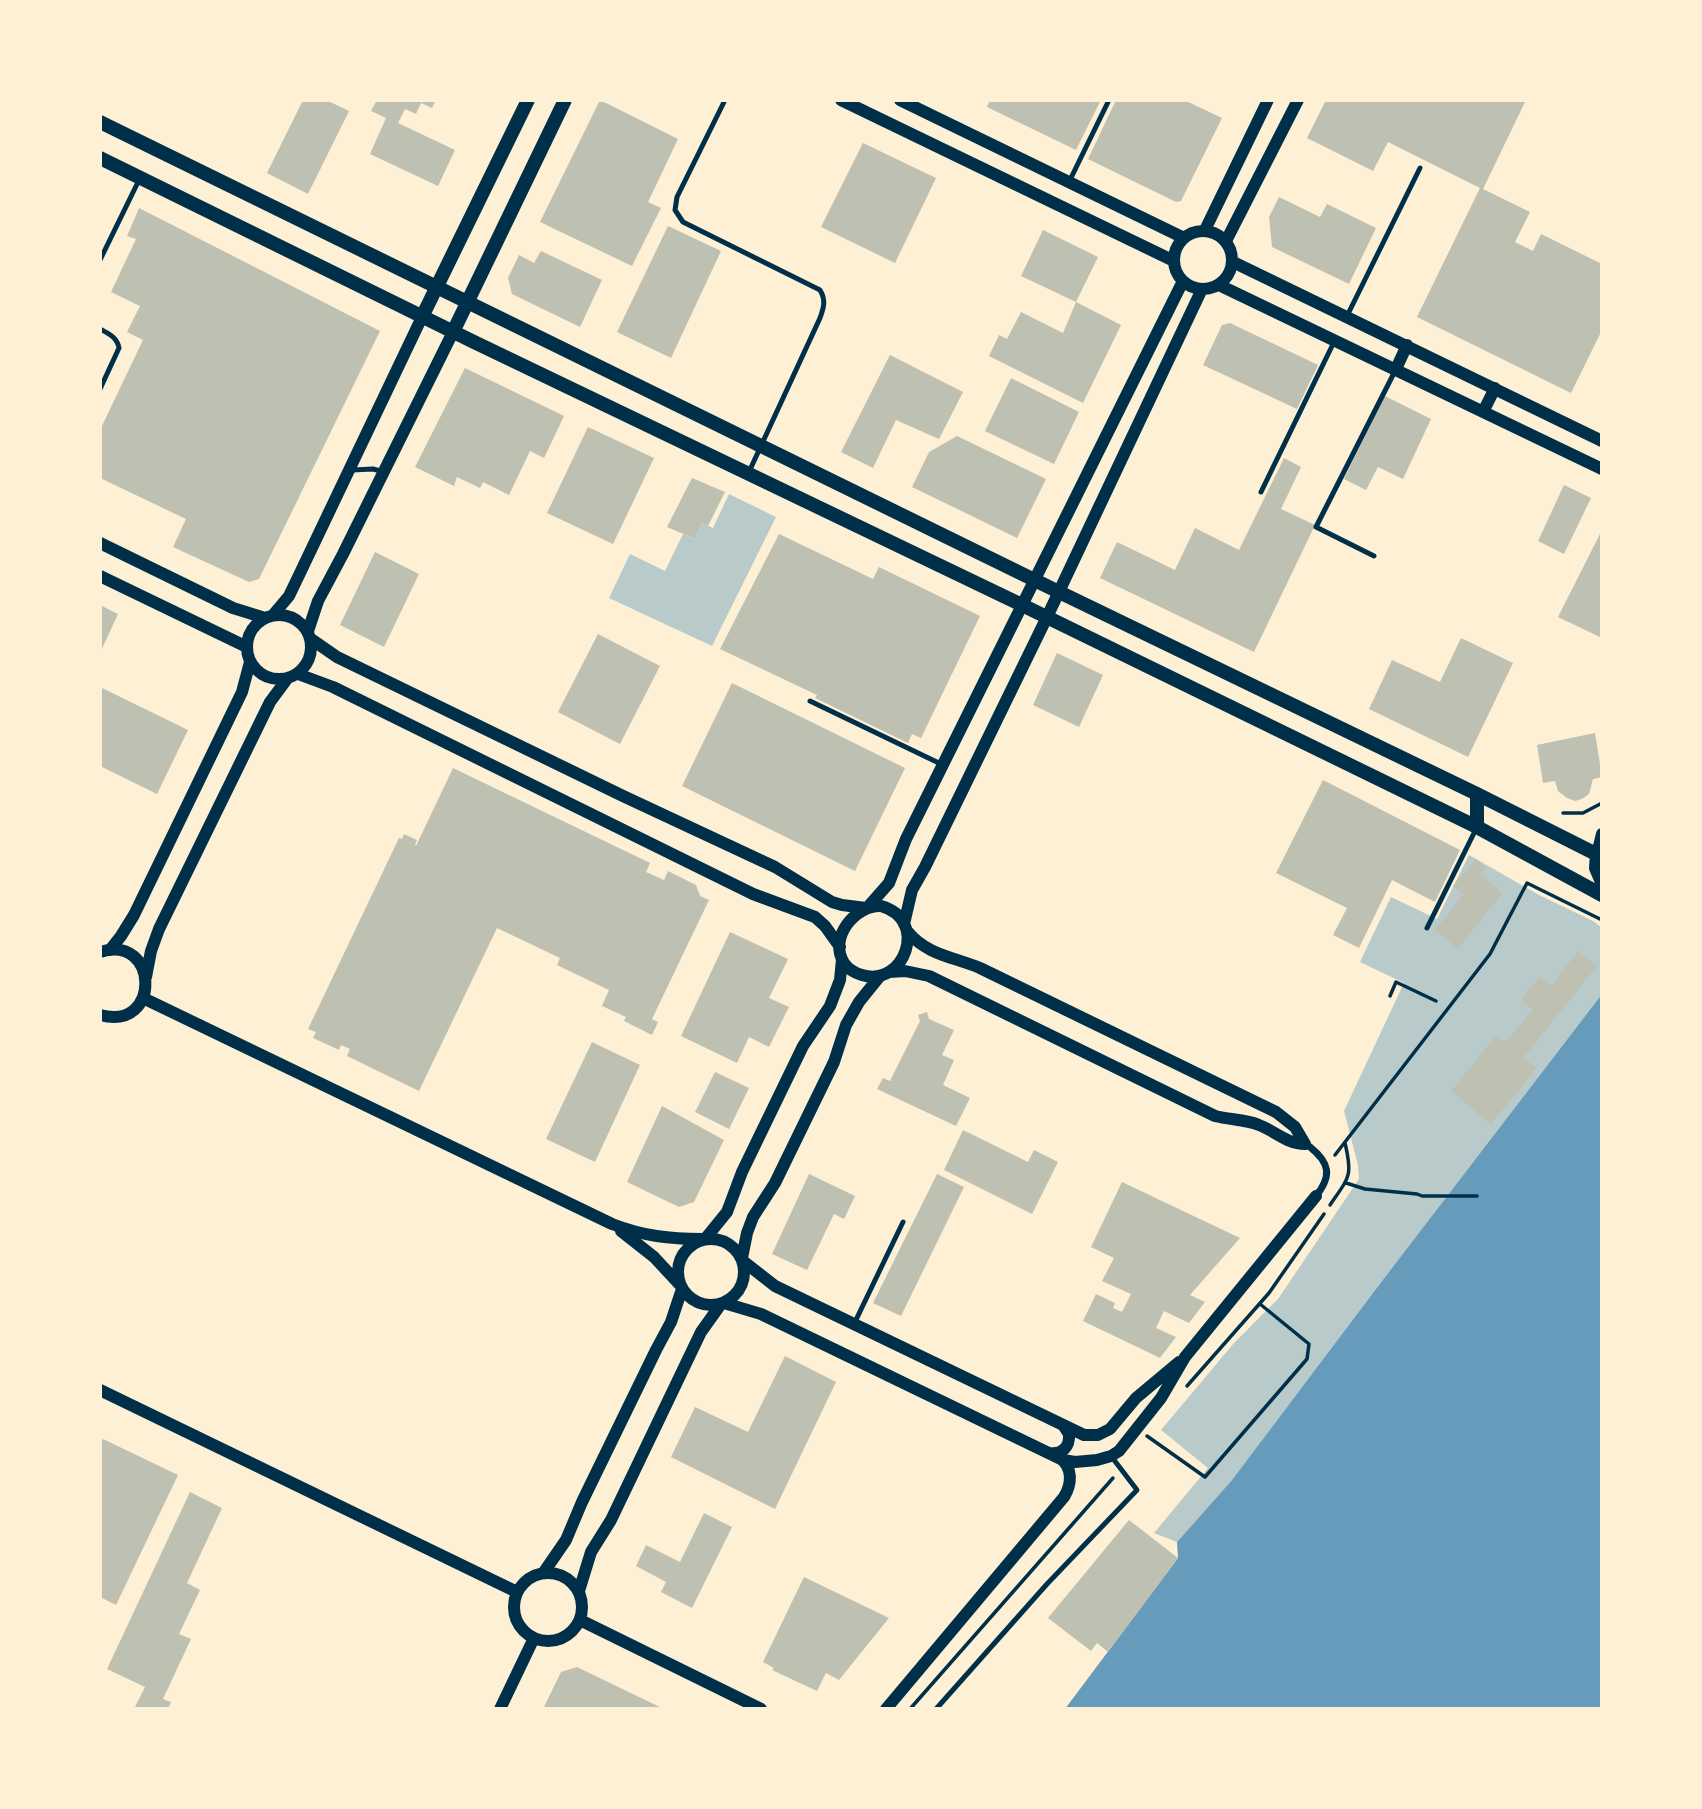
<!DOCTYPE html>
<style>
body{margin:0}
#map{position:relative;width:1702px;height:1809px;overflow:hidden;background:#fdf0d5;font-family:"DM Sans",sans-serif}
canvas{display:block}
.frame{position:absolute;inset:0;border:102px solid #fdf0d5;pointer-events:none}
</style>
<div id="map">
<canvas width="1702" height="1809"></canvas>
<div class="frame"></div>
</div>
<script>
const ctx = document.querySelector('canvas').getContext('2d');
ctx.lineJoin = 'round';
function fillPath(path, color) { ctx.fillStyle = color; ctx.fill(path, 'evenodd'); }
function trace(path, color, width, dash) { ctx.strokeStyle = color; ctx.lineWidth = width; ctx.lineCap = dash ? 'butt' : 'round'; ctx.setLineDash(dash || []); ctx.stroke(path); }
const green = new Path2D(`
 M729 494 776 517 712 646 609 598 630 554 665 571 683 534 695 539 702 523 713 528Z
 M1469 855 1539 895 1593 921 1602 928V994L1382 1281 1232 1480 1177 1542 1154 1533 1208 1468 1161 1430 1234 1343 1278 1299 1359 1179 1358 1165 1344 1111 1404 983 1360 962 1391 897 1437 919Z`);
const water = new Path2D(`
 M1602 994V1709H1065L1178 1558 1177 1542 1232 1480 1382 1281Z`);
const building = new Path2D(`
 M303 100H326L349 111 308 194 267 173Z
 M377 100H436L432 108 421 103 416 114 405 109 398 123 455 150 438 186 370 154 386 118 371 111Z
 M600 100 678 139 648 202 661 208 632 266 540 222Z
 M990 100H1101L1076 150 987 107Z
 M1116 100H1184L1222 118 1181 201 1176 202 1088 159Z
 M1326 100H1526L1483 189 1530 212 1515 242 1533 251 1541 234 1602 264V330L1571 393 1417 317 1480 188 1388 142 1373 171 1307 138Z
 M863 143 936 178 895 263 821 227Z
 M1279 197 1320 217 1327 204 1376 228 1349 284 1272 247 1269 217Z
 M139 208 380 331 259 579 249 582 173 547 186 519 100 478V430L143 340 127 332 140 306 111 292 136 239 127 236Z
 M668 226 721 251 671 358 617 332Z
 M1043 230 1098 257 1076 302 1021 276Z
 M541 251 602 280 580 327 512 294 508 278 519 255 534 263Z
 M1076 302 1121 325 1083 403 989 356 999 335 1007 339 1021 312 1063 333Z
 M1230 323 1318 365 1297 409 1203 365 1222 325Z
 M890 355 963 392 939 439 896 420 873 468 841 452Z
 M465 368 564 416 544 458 530 451 509 495 483 482 480 488 457 477 454 486 415 467Z
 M1011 378 1079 412 1054 464 985 431Z
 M1385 396 1431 419 1403 479 1378 467 1366 490 1344 479Z
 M588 427 654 458 613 544 547 513Z
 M957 436 1046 479 1017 538 912 487 929 452Z
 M1284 458 1301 467 1281 509 1315 525 1254 652 1100 578 1117 542 1175 570 1195 528 1239 550Z
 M692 478 725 492 708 526 702 523 695 539 667 527Z
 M1564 485 1591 498 1564 554 1538 541Z
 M1602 530V638L1558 617Z
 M779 534 873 579 879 567 980 616 921 738 912 734 908 743 815 698 817 695 720 649Z
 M375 552 419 574 384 647 340 625Z
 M100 605 118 614 100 653Z
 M598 634 660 666 620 744 558 712Z
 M1461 638 1513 663 1468 757 1369 709 1392 660 1440 682Z
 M1057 653 1103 675 1079 727 1033 705Z
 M732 683 905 768 855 871 682 786Z
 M100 687 188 730 157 794 100 766Z
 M1595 733 1602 777 1593 779 1589 794 1582 799 1575 801 1567 798 1558 791 1555 781 1543 783 1537 745Z
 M453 768 650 863 646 872 664 880 668 871 696 885 700 896 709 900 652 1019 658 1022 652 1035 624 1021 626 1017 602 1006 609 990 557 965 560 958 497 928 419 1091 347 1056 350 1049 341 1045 339 1050 313 1038 316 1032 308 1029 399 838 402 839 404 834 417 840 415 845 416 846Z
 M1323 780 1460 850 1435 902 1392 880 1359 948 1333 935 1347 908 1276 873Z
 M1476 859 1485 867 1480 874 1502 893 1458 949 1435 930 1463 895 1453 886Z
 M730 932 788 959 769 998 789 1007 769 1047 749 1037 737 1063 681 1036Z
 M1578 951 1597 966 1523 1058 1537 1068 1491 1124 1451 1091 1496 1036 1505 1042 1533 1010 1521 1000 1539 977 1551 986Z
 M927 1012 929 1019 954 1030 942 1055 954 1060 943 1085 970 1098 956 1126 877 1089 883 1078 890 1081 920 1021 918 1015Z
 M592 1042 640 1065 595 1162 546 1139Z
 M715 1072 749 1088 729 1129 695 1112Z
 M662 1106 724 1140 694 1202 679 1207 627 1182Z
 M963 1130 1028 1162 1034 1150 1058 1162 1032 1214 944 1170Z
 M809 1174 855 1196 844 1219 834 1214 807 1270 772 1254Z
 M937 1174 964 1187 901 1316 873 1303Z
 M1122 1182 1240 1238 1190 1295 1205 1302 1189 1323 1164 1311 1156 1328 1176 1337 1160 1358 1083 1321 1096 1294 1115 1303 1113 1308 1122 1312 1131 1294 1102 1281 1114 1258 1091 1247Z
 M785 1356 836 1382 775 1509 671 1457 695 1407 748 1432Z
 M103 1439 178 1475 116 1605 100 1597V1447Z
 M190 1492 222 1508 187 1583 200 1590 179 1634 191 1639 163 1699 171 1702 168 1709H134L145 1687 107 1669Z
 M704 1513 732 1527 692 1608 661 1592 666 1582 636 1566 646 1545 680 1562Z
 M1129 1520 1178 1558 1108 1652 1097 1643 1091 1651 1048 1618Z
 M804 1577 889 1618 839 1680 826 1673 817 1691 772 1670 774 1668 763 1662Z
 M577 1667 664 1709H543L561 1672Z`);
const path = new Path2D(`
 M1563 813H1583L1602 803
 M1390 996 1396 982 1436 1001
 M1335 1155 1490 954 1527 883 1602 920
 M1346 1183 1365 1189 1417 1194 1422 1196H1477
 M1330 1205C1349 1177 1353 1177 1345 1143
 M1187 1386 1269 1293 1324 1214
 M1147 1436 1205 1477 1307 1359 1309 1344 1260 1304
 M910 1709 1113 1478`);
const service = new Path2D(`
 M725 100 677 197 675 210 683 222 820 290C826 300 824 307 820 318L748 474
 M1069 182 1109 100
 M100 260 140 178
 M1347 316 1420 168
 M100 329C109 334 117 337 119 348L100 389
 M352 470 373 469 384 472
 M1261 492 1334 342
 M1374 556 1316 527 1396 369
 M810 701 943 765
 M1427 928 1477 827
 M854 1324 903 1222
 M936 1709 1047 1584 1137 1490 1111 1456`);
const minor = new Path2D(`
 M1310 1147C1330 1163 1332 1176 1316 1196`);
const tertiary = new Path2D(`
 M841 100 1174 261
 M900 100 1184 238
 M1205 230 1268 100
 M1174 260a29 29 0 1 1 58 0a29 29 0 1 1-58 0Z
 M1226 241 1298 100
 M1233 262 1602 441
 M1219 285 1602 469
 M1396 369 1407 345
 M1483 412 1495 388
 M100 543 233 608 265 618
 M100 576 247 647
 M247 647a32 32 0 1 1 64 0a32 32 0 1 1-64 0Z
 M273 615 289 596 301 571 422 317
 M308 631 318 601 343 554 453 332
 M311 639 337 657 623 796 775 867 832 902 842 905 866 908
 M298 674 333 687 753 894 815 917 825 926 840 947
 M1597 854 1602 834
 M881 906C930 920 904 988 862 975 855 973 848 969 844 963 828 938 855 905 881 906Z
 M867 908 889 883 906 839 1183 281
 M904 924 912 890 925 867 1047 617 1202 289
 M908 932C927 955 954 957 980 968L1276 1112 1295 1127 1305 1144
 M110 950 121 936 134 915 242 692 250 662
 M100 952C159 933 162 1032 100 1015
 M889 972 905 971 929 976 1215 1116C1230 1120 1245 1119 1259 1125 1275 1131 1287 1144 1305 1144
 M146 977 151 951 159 929 270 702 287 679
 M143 998 612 1224C643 1236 670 1239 702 1239
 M621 1231 654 1257 680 1285
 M678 1272a33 33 0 1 1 66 0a33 33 0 1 1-66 0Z
 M705 1239 727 1212 742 1172 803 1046 830 1006 840 980 842 959
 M742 1258 747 1233 753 1217 775 1183 834 1062 846 1025 859 1002 880 976
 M743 1261 775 1286 1084 1435H1098L1110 1429 1136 1398 1179 1362
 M724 1303 761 1314 1063 1460 1075 1462 1097 1460 1111 1456 1119 1451 1161 1398 1185 1357 1316 1196
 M100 1390 517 1592
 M1049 1453C1062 1455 1070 1447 1069 1434L1063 1425
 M544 1572 566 1540 582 1502 656 1350 671 1322 682 1289
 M514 1607a34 34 0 1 1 68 0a34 34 0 1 1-68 0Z
 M579 1591 591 1552 611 1520 701 1332 721 1304
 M580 1620 761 1709
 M500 1709 534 1638
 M886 1709 1064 1497C1072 1484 1073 1468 1060 1458`);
const secondary = new Path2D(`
 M100 122 1059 592 1477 794 1602 857
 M100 158 474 342 1022 605 1477 827 1602 895
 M422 317 528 100
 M453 332 565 100
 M1477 794V827
 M1597 854 1596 868 1602 882`);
fillPath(green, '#b9caca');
fillPath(water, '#669bbc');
fillPath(building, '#bec0b2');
trace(path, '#003049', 3.5);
trace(service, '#003049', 5);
trace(minor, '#003049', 7);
trace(tertiary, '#003049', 12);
trace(secondary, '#003049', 14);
</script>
